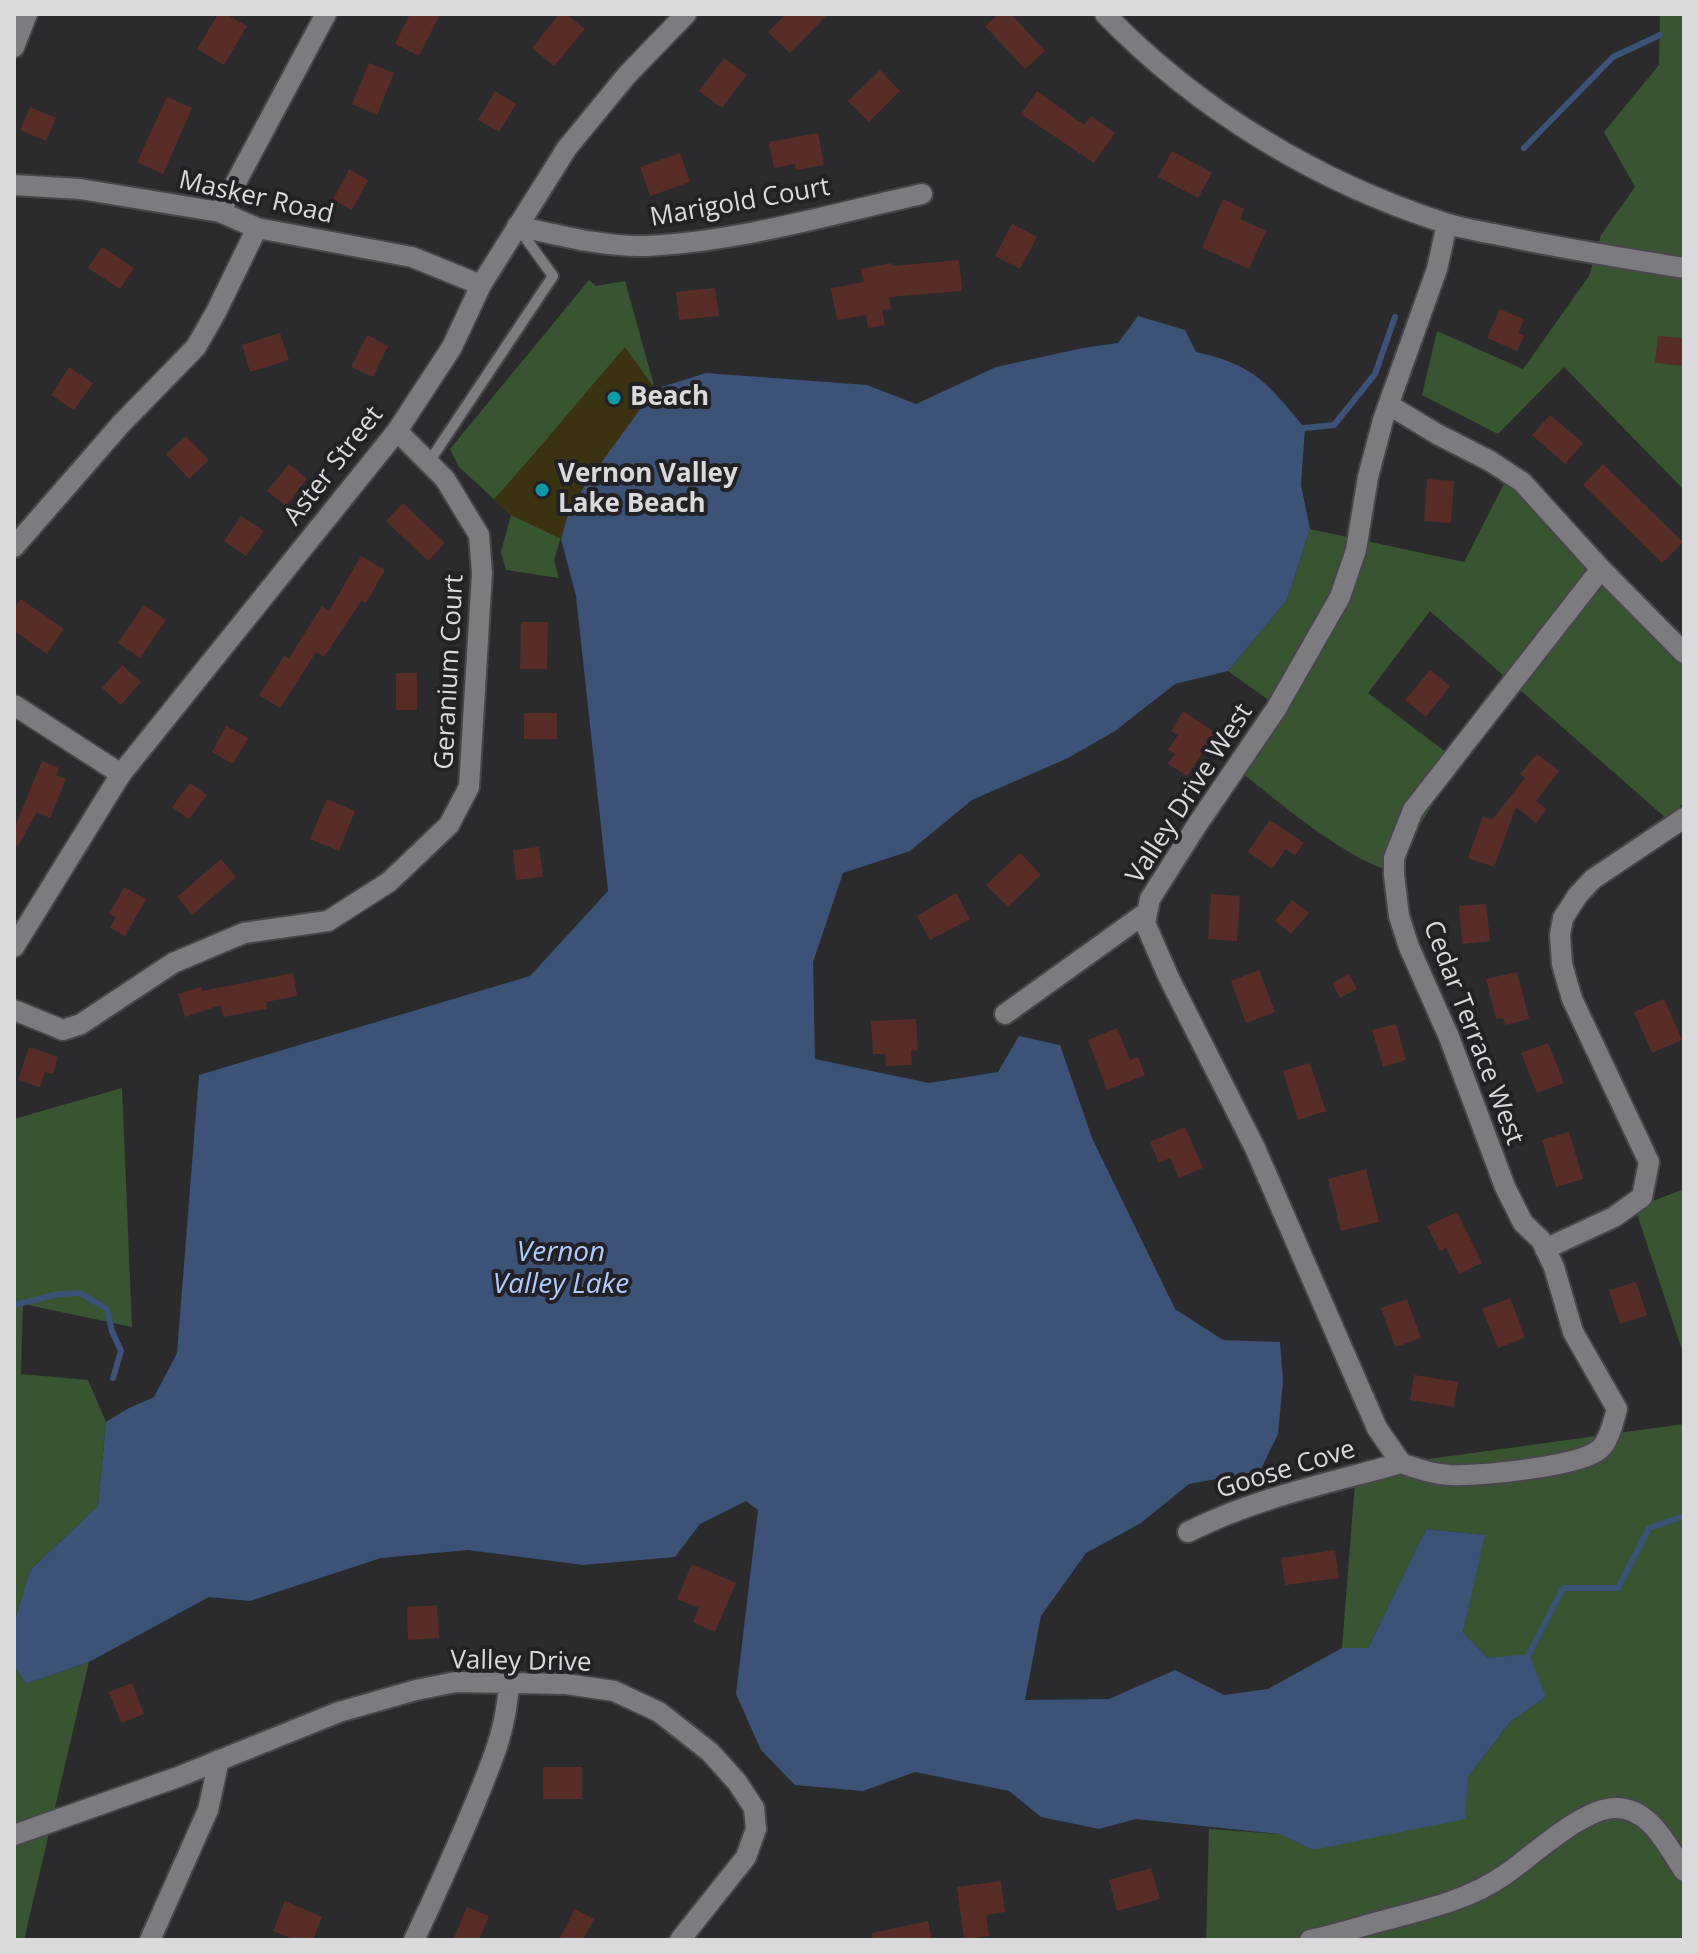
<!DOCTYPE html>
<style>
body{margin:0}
#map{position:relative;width:1698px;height:1954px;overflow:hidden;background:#2b2b2e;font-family:"Open Sans",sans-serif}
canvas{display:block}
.frame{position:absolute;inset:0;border:16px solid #dad9dc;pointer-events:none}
</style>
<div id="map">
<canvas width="1698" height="1954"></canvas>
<div class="frame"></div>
</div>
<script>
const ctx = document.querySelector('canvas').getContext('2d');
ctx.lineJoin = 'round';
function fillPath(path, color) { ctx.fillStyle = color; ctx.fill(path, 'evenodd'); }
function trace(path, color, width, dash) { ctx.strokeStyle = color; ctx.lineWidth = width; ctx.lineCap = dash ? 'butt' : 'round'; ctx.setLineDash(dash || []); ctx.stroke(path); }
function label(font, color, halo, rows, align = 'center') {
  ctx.font = font + ' "Open Sans",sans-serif'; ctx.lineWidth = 8; ctx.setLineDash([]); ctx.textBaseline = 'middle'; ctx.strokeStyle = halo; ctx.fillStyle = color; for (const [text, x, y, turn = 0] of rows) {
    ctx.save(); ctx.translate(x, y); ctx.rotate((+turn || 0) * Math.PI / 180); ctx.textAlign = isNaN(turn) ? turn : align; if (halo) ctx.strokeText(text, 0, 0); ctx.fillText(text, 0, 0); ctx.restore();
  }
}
const green = new Path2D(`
 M1660 14H1684V490L1564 367 1498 434 1422 395 1437 331 1523 369 1589 276 1601 235 1635 187 1604 132 1659 65Z
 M589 280 596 286 625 281 655 389 616 439 569 511 554 560 559 578 506 570 501 552 511 515 458 466 450 449Z
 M1508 476 1684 656V802L1668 820 1430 611 1368 693 1459 762 1391 871C1343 858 1276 799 1234 767L1274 704 1228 671 1287 600 1310 529 1464 562Z
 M122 1088 132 1327 23 1304 21 1374 88 1380 106 1422 98 1506 30 1570 14 1623V1119Z
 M1684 1189V1356L1635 1208Z
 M1684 1424V1940H1206L1209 1829 1279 1834 1313 1850 1468 1777 1510 1722 1546 1697 1488 1658 1463 1632 1484 1535 1426 1529 1368 1648H1342L1356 1469Z
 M89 1662 24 1940H14V1667L26 1684Z`);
const sand = new Path2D(`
 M625 347 655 389 569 511 561 539 511 515 494 499C539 450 581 397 625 347Z`);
const water = new Path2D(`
 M1138 316 1185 330 1196 352C1255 365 1268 384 1305 428L1301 485 1310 529 1287 600 1228 671 1175 684 1115 731 1068 758 972 800 910 851 843 873 813 962 815 1059 929 1083 998 1072 1019 1036 1060 1045 1092 1138 1175 1309 1223 1340 1280 1342 1283 1381 1278 1434 1260 1471 1189 1484 1141 1523 1086 1553 1041 1616 1025 1700 1109 1699 1175 1670 1224 1695 1268 1689 1342 1648H1368L1426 1529 1485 1535 1463 1632 1488 1658 1529 1654 1546 1697 1510 1722 1468 1777 1465 1819 1313 1850 1279 1834 1136 1819 1099 1829 1041 1817 1009 1791 915 1772 863 1791 795 1785 761 1750 736 1694 758 1510 746 1501 700 1524 675 1557 583 1565 468 1550 381 1558 250 1601 209 1597 89 1662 26 1684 14 1667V1623L30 1570 98 1506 106 1422 127 1409 154 1397 177 1353 199 1075 530 976 608 891 576 596 561 539 569 511 587 482 655 389 706 373 867 385 916 404 996 367 1083 348 1118 343Z`);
const stream = new Path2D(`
 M1524 148 1613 57 1660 35
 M1305 428 1334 425 1375 374 1395 317
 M14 1305 59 1294 80 1293 107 1309 112 1331 121 1351 113 1378
 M1529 1654 1563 1588H1618L1649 1528 1684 1516`);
const building = new Path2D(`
 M218 14H226L247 26 224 65 197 49Z
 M410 14H440L419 56 395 44Z
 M559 14H566L585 29 554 66 532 48Z
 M786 14H828L790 53 768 32Z
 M999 14H1011L1045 51 1025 69 985 26Z
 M724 58 747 75 722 108 699 91Z
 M369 63 394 73 377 115 352 104Z
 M880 70 900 91 869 122 848 101Z
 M495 91 516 104 499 132 478 120Z
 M1037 91 1084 125 1091 116 1115 133 1094 163 1021 114Z
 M167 97 192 108 163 174 137 162Z
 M30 107 56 118 46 141 20 130Z
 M818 133 824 165 796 170 795 164 774 168 769 142Z
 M1172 151 1212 173 1198 198 1158 177Z
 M680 153 690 182 650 196 640 167Z
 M349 169 368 180 352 210 333 200Z
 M1223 199 1244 209 1240 219 1266 231 1249 269 1202 248Z
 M1012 224 1037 237 1020 269 995 256Z
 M102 247 134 268 120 289 88 268Z
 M959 260 962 291 889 297 891 309 882 310 885 325 868 328 866 315 837 320 831 288 864 282 861 269 892 263 893 266Z
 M715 288 719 316 679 320 676 292Z
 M1500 309 1524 319 1518 333 1524 336 1517 351 1487 338Z
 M280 333 289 360 250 372 242 345Z
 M367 335 388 346 373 377 351 367Z
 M1658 336 1684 338V366L1655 363Z
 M69 367 93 383 74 410 51 395Z
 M1550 415 1583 443 1565 464 1532 435Z
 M186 436 209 460 189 479 166 454Z
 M289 464 307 479 286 506 267 491Z
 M1603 464 1683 542 1662 563 1583 485Z
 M1427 479 1454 481 1451 523 1424 521Z
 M403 503 445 543 428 561 386 521Z
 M241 516 264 531 246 556 224 541Z
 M361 556 385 570 366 603 361 601 324 657 316 652 280 708 259 695 284 656 289 658 322 606 329 611Z
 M21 599 64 629 47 654 14 631V608Z
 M144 605 166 620 140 658 118 643Z
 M521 622H548L547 669H520Z
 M122 665 141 682 121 705 102 688Z
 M1430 670 1450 686 1426 717 1405 700Z
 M396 673H417V710H396Z
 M1183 711 1216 733 1187 776 1168 764 1175 754 1168 750 1178 735 1171 731Z
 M524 713H557V739H524Z
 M226 726 248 738 233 764 212 752Z
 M1537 754 1559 771 1536 801 1547 809 1536 823 1516 807 1494 867 1468 858 1483 816 1492 820 1525 778 1520 774Z
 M42 761 59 768 56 775 66 779 50 818 37 812 18 846 14 844V829Z
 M190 783 207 795 189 819 172 807Z
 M327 799 355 811 339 851 310 839Z
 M1270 820 1304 843 1295 855 1286 849 1272 869 1248 852Z
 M539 847 543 877 516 880 513 850Z
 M1020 853 1041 875 1008 907 986 885Z
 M221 859 236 877 192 915 177 897Z
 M124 887 146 899 125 936 110 928 116 917 109 914Z
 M956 893 970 919 930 940 917 916Z
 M1211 894 1240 896 1237 941 1208 939Z
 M1292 900 1309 913 1291 934 1275 921Z
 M1486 904 1490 941 1462 944 1459 906Z
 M1259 970 1275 1012 1246 1023 1231 981Z
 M1517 972 1529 1019 1505 1025 1503 1018 1496 1019 1486 979Z
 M293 973 297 996 266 1002 267 1009 223 1017 221 1005 185 1017 178 994 201 987 202 991Z
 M1349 974 1357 989 1340 998 1332 983Z
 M1664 999 1682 1040 1652 1053 1634 1012Z
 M916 1019 918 1050 911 1051 912 1065 886 1066 885 1054H873L871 1021Z
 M1396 1024 1406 1060 1383 1067 1372 1030Z
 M1117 1028 1130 1060 1138 1057 1145 1075 1107 1090 1088 1040Z
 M1548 1043 1564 1083 1537 1093 1521 1053Z
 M29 1047 58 1057 53 1074 45 1072 40 1087 18 1080Z
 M1310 1063 1326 1111 1298 1120 1283 1071Z
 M1185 1127 1203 1168 1179 1178 1170 1158 1159 1163 1150 1142Z
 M1569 1132 1583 1179 1556 1187 1542 1140Z
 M1366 1169 1379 1222 1341 1231 1328 1179Z
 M1457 1212 1482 1263 1459 1274 1446 1248 1440 1251 1427 1226Z
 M1636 1282 1647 1315 1620 1324 1609 1290Z
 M1510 1298 1525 1338 1498 1348 1482 1309Z
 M1407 1299 1421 1338 1395 1347 1381 1308Z
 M1414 1375 1458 1382 1454 1407 1410 1400Z
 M1335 1550 1339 1578 1285 1585 1281 1558Z
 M692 1564 736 1583 715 1632 693 1622 699 1608 677 1599Z
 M437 1605 439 1638 408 1640 407 1607Z
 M132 1683 144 1714 121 1723 109 1692Z
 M543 1767H582V1799H543Z
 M1151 1868 1160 1899 1117 1911 1109 1880Z
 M1001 1881 1005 1912 986 1915 989 1936 964 1939 957 1887Z
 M285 1901 322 1917 313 1940H296L273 1931Z
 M467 1907 489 1916 479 1940H453Z
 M575 1909 594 1919 583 1940H559Z
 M928 1921 932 1940H873L872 1933Z`);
const service = new Path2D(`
 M429 462 553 276 519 229`);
const minor = new Path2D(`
 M1105 14C1198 110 1317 182 1445 223 1464 229 1484 232 1504 236 1564 249 1624 258 1684 268
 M14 47 27 14
 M14 185 80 189 220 212 257 228 412 257 481 285
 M220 212 326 14
 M517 226C559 235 602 247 645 246 738 242 832 214 922 194
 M1389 405 1437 434 1490 461 1522 482 1601 569 1684 653
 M14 547 121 424 196 347 216 312 257 228
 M14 705 121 774
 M14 1010 63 1030 81 1024 173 963 244 933 328 921 389 882 449 825 469 787 482 573 479 535 445 479 397 431
 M1005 1014 1147 912
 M1545 1249 1614 1217 1642 1197 1649 1162 1572 999 1562 964 1560 935 1563 918 1578 895 1593 879 1684 818
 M1401 1463 1377 1428 1255 1148 1169 978 1145 923 1150 899 1197 825 1276 709 1340 597 1356 550 1368 477 1383 420 1437 269 1447 224
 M1401 1463C1417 1469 1433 1474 1449 1475 1478 1476 1580 1467 1600 1449 1610 1440 1613 1421 1617 1409L1573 1332 1554 1267 1541 1240 1523 1223 1505 1187 1449 1037 1409 947 1399 916 1394 875V858L1413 810 1601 569
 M1188 1532C1255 1498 1329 1483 1401 1463
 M14 1835 178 1777 339 1712 416 1690 456 1682 566 1684 614 1691 659 1712 710 1752 737 1782 754 1808 756 1829 746 1857 680 1940
 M150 1940 208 1810 219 1760
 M414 1940C435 1896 455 1851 474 1806 492 1761 506 1732 509 1683
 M1310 1940C1338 1934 1365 1925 1393 1918 1432 1908 1472 1898 1506 1874 1532 1856 1583 1808 1615 1808 1650 1807 1668 1847 1684 1871`);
const tertiary = new Path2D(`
 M14 947 121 774 397 431 452 347 481 285 567 148 627 75 686 14`);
const markers = [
 [614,398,8,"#0f9aa8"],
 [542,490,8,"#0f9aa8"]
];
const streetNames = [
 ["Masker Road",256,198,13],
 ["Marigold Court",740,203,-10],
 ["Aster Street",334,466,-52],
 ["Geranium Court",450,672,-87],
 ["Valley Drive West",1190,794,-57],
 ["Cedar Terrace West",1473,1033,69],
 ["Goose Cove",1286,1470,-17],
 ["Valley Drive",521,1662,1]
];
const poiNames = [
 ["Beach",630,398],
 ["Vernon Valley",558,475],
 ["Lake Beach",558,505]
];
const waterNames = [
 ["Vernon",561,1253],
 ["Valley Lake",561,1285]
];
fillPath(green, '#395431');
fillPath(sand, '#3b3212');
fillPath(water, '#3c5276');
trace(stream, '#3c5276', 6);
fillPath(building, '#592d27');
trace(service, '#47464a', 14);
trace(minor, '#47464a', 24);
trace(tertiary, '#47464a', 24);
trace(service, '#7c7b80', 10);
trace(minor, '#7c7b80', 20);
trace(tertiary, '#7c7b80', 20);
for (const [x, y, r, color] of markers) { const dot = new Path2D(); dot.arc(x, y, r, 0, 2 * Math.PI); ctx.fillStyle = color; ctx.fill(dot); trace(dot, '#222125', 3); }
label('26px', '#dad9dc', '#222125', streetNames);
label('bold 26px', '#dad9dc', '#222125', poiNames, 'left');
label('italic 28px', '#adccfd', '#222125', waterNames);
</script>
